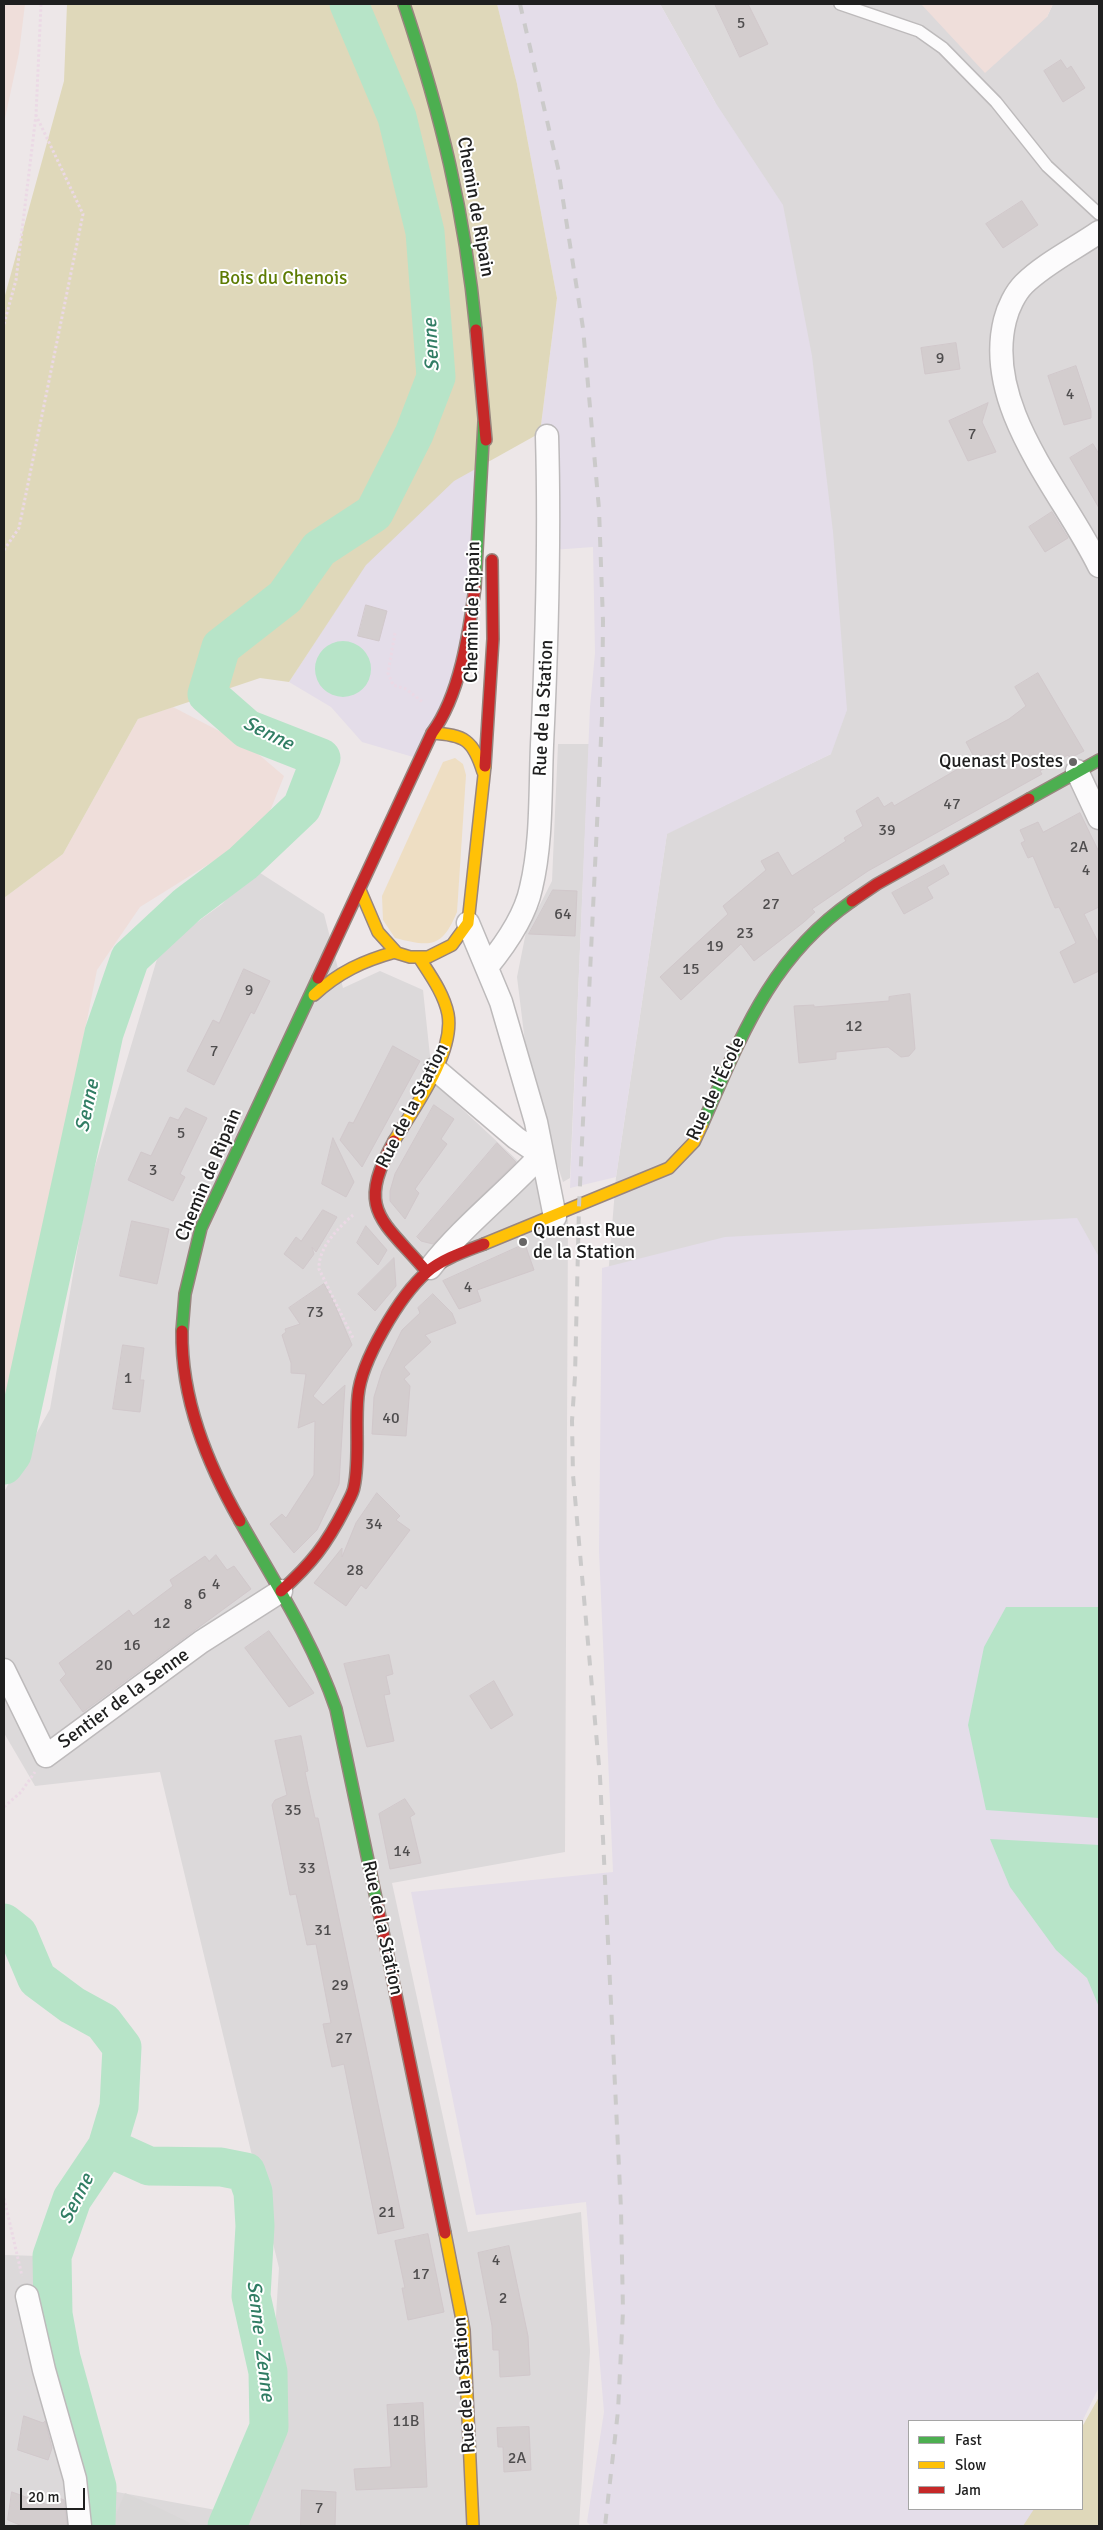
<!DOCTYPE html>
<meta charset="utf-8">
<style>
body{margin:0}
#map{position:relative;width:1103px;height:2530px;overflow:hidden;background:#ede7e8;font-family:Signika,sans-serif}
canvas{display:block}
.frame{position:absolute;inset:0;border:5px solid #1f1f1f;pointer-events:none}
.legend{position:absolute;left:908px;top:2420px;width:175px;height:90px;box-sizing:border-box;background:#fff;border:1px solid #a5a5a5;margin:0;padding:6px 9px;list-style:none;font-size:15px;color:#1f1f1f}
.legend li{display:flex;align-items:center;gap:10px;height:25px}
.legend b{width:25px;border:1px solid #a5a5a5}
.scale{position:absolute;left:20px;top:2488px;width:65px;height:22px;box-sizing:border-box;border:2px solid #1f1f1f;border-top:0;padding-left:6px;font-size:15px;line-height:18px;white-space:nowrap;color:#1f1f1f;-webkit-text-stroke:4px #fff;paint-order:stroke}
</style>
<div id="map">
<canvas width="1103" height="2530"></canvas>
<div class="frame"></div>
<ul class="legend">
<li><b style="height:6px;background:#4caf50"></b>Fast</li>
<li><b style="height:6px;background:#ffc107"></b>Slow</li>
<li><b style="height:6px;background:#c62828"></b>Jam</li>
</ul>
<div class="scale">20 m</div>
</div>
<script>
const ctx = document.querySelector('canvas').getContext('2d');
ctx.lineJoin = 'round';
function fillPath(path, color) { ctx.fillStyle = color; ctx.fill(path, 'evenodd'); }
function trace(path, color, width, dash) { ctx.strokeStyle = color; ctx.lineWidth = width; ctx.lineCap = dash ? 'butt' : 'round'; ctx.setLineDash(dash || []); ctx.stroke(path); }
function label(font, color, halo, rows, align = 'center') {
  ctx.font = font + ' Signika,sans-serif'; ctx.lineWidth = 4; ctx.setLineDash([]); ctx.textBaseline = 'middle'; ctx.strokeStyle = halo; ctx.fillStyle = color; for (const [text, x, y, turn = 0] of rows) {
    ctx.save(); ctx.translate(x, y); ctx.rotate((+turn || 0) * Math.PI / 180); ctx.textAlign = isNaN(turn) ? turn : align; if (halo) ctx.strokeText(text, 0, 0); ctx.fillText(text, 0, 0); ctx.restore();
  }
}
const residential = new Path2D(`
 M660 4H927L1047 17 1053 4H1099V1331L608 1277 616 1177 667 833 831 754 715 102Z
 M558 744H589L570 1178 563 1182 552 1149 525 1042 517 977 526 932 552 881Z
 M254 869 324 914 343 988 380 971 423 990 430 1056 446 1094 533 1175 568 1220 565 1852 392 1883 468 2232 581 2212 590 2351 579 2526H4V2255L39 2256 117 2492 238 2514 268 2443 279 2268 160 1772 35 1786 4 1733V1492L50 1409 87 1193 160 949 222 904Z`);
const industrial = new Path2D(`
 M497 4H660L715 102 783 205 812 356 833 532 847 710 831 754 667 834 616 1177 570 1188 590 707 595 653 593 547 552 550 540 433 557 298 517 84Z
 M484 422 470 627 420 759 362 742 331 707 289 682 365 565Z
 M1077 1218 1099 1257V2387L1082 2422 909 2421V2509H1037L1028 2526H591L587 2522 604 2412 586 2202 476 2215 411 1892 613 1872 599 1551 602 1268 725 1237Z`);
const farmland = new Path2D(`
 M4 4H25L19 53 4 123Z
 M921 4H1053L1047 17 985 73Z
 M173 707 250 747 284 776 262 831 140 907 97 970 11 1399 4 1395V898L63 854 138 719Z`);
const grass = new Path2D(`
 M455 758 463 764 466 775 457 912C442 948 431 947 395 938L383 920 382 896 443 762Z`);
const forest = new Path2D(`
 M67 4H497L517 84 557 298 540 433 454 481 366 565 289 682 260 678 138 719 63 854 4 898V299L64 81Z
 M1099 2397V2526H1023L1034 2509H1082V2427Z`);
const parking = new Path2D(`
 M125 2493 157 2507 190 2523 189 2526H111Z`);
const water = new Path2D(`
 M315 669a28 28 0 1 1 56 0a28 28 0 1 1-56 0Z
 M1006 1607H1099V1818L986 1810 968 1725 984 1647Z
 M990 1839 1099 1845V2007L1087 1978 1056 1950 1010 1887Z`);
const river = new Path2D(`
 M4 1465 12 1454 104 1033 130 958 187 905 243 863 302 807 321 758 247 729 207 694 221 647 285 597 319 549 374 513 414 434 436 377 425 232 397 117 349 4
 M4 1923 18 1934 37 1979 72 2005 103 2022 122 2047 119 2107 107 2147 72 2199 52 2256 53 2314 61 2358 97 2487 96 2526
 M107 2147 149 2166 221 2167 246 2172 253 2192 255 2226 251 2296 268 2372 269 2427 227 2526`);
const building = new Path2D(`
 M715 4H748L768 44 740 57Z
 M1061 60 1067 69 1071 66 1085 88 1063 102 1044 71Z
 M1022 201 1038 225 1003 248 986 224Z
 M956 343 960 369 925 374 921 348Z
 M1076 366 1091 411V418L1064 425 1048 376Z
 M988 403 982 422 996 452 968 461 949 421Z
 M1093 444 1099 454V508L1070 458Z
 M1052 512 1068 538 1045 552 1029 527Z
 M366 605 387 611 379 641 358 636Z
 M1038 673 1084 751 1070 758 1068 755 1040 771 1042 774 868 871 812 909 815 912 804 922 754 961 741 944 681 1000 660 977 728 914 723 906 766 870 761 861 778 852 792 876 846 841 844 838 863 826 856 811 878 797 884 807 892 802 894 806 975 759 966 742 1009 719 1026 706 1015 687Z
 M1080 813 1099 852V907L1084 914 1099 944V971L1074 983 1060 952 1076 943 1059 907 1055 908 1033 856 1028 858 1021 843 1025 841 1020 830 1038 822 1043 832Z
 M944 865 949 874 927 887 933 898 904 914 892 893Z
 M553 890 577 891 575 936 529 934Z
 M244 969 270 981 254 1014 251 1012 214 1085 187 1071 213 1020 219 1023Z
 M910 994 915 1049 909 1056 901 1057 888 1047 836 1052V1059L799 1063 794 1006 814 1005V1007L889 1001V997Z
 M393 1046 420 1061 362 1167 340 1140 349 1122 353 1123Z
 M434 1105 454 1119 441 1139 447 1144 415 1189 419 1193 405 1219 390 1201V1191L395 1174Z
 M186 1108 207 1118 180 1174 185 1177 173 1201 128 1180 141 1152 151 1156 170 1117 178 1120Z
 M333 1138 354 1182 346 1197 322 1184Z
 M497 1143 516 1162 433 1244 421 1241 417 1237Z
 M323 1210 337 1217 316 1252 312 1247 314 1254 303 1269 284 1254 296 1237 301 1241Z
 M132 1221 169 1229 157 1284 120 1276Z
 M366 1226 387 1250 378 1265 357 1243Z
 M525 1244 534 1270 477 1290 481 1301 459 1309 443 1281Z
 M394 1258 396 1286 375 1311 358 1294Z
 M324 1284 331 1296 352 1345 313 1396 323 1405 345 1385 339 1484 317 1530 294 1553 270 1524 282 1514 286 1518 314 1475 315 1421 298 1428 306 1374 291 1373V1363L282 1335 286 1332 285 1329 300 1324 289 1308Z
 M433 1294 452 1313 456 1323 425 1335 431 1342 404 1367 410 1374 404 1379 410 1386 406 1436 372 1434 374 1397 382 1371 402 1330 420 1313 418 1308Z
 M123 1345 144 1348 140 1380H144L140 1412 113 1409Z
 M377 1493 400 1516 396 1520 410 1530 366 1589 361 1585 346 1606 314 1583 342 1548V1557L356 1523Z
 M216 1555 227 1570 234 1566 251 1589 83 1712 60 1680 66 1674 59 1663 129 1610 133 1616 173 1586 170 1580 205 1556 209 1561Z
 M269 1631 314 1693 289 1707 245 1648Z
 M389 1655 393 1674 386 1676 390 1694 384 1695 394 1741 367 1747 344 1664Z
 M494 1681 513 1715 491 1729 470 1696Z
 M301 1736 308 1771 305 1772 315 1818H318L404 2228 378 2234 344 2064 332 2067 323 2024 331 2023 316 1944 307 1945 296 1894 290 1895 272 1805 275 1800 287 1795 275 1741Z
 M405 1799 415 1814 410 1817 421 1863 390 1869 379 1814Z
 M428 2234 444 2312 408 2320 402 2288H405L395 2241Z
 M509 2246 528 2336 530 2375 500 2377 499 2350H493L492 2326 478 2253Z
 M423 2403 427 2487 356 2490 354 2469 391 2467 387 2405Z
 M24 2416 43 2423 45 2421 52 2448 48 2460 18 2450Z
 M529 2427 531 2470 504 2472 503 2447H498L497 2428Z
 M302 2490 336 2492 335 2526H301Z
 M12 2492 48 2505 51 2495 64 2500 67 2526H22L8 2520Z`);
const path = new Path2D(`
 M4 324 16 280 36 115
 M4 550 19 528 83 214 36 115 41 4
 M395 633 388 673 393 685 406 689 424 703
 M353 1215C338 1228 318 1248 319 1269L353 1338
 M4 1807 21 1792 35 1772
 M4 2198 22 2276`);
const lane = new Path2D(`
 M840 4 919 31 943 48 996 102 1047 166 1099 214`);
const street = new Path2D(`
 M1099 232C1076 248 1044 264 1024 284 1015 293 1008 308 1005 320 983 408 1063 492 1099 566
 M1077 771 1099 818
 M468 923 501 1002 536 1122 555 1217
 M487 967C505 945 525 917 531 888 542 842 540 793 542 745 547 642 550 539 547 436
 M435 1069 516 1138 541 1155
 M430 1268C463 1226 505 1194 541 1155
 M4 1670 46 1756 201 1642 281 1591
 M27 2296 44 2370 75 2479 80 2526`);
const fast = new Path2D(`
 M404 4C441 115 465 213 476 330
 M475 587 484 422
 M1029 799 1099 760
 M702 1125C741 1037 770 958 852 901
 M182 1331 185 1294 201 1228 318 978
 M240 1521C275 1583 313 1641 336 1709L377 1903`);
const slow = new Path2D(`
 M432 733C465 735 473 740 483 772
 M360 890 378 932 397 953 410 957H428L452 945 468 923 485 766
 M314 995C339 972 363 961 395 952
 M394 1141C414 1108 455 1053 448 1014 444 994 431 976 420 959
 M484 1244 669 1168 694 1142 702 1125
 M445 2233 464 2330 473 2526`);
const jam = new Path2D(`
 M476 330 486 440
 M485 766 493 639 492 560
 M852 901 877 884 1029 799
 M318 978 432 733C460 695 469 633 475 587
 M394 1141C355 1211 382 1219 427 1272
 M182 1331C181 1399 207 1463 240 1521
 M281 1591C312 1563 326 1545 345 1508 348 1501 353 1494 354 1487 360 1460 355 1425 358 1396 361 1361 400 1295 427 1272 442 1259 466 1251 484 1244
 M377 1903 445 2233`);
const rail = new Path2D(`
 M520 4 558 168 583 328 599 509 603 621 602 718 579 1206 575 1376 572 1421 573 1475 600 1777 621 2209 623 2311 618 2411 605 2526`);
const markers = [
 [1073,762,5,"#676565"],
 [523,1242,5,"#676565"]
];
const numberNames = [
 ["5",741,24],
 ["9",940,359],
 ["4",1070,395],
 ["7",972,435],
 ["47",952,805],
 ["39",887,831],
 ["2A",1079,848],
 ["4",1086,871],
 ["27",771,905],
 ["64",563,915],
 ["23",745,934],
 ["19",715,947],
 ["15",691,970],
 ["9",249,991],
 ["12",854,1027],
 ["7",214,1052],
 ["5",181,1134],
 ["3",153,1171],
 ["4",468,1288],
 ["73",315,1313],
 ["1",128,1379],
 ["40",391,1419],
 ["34",374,1525],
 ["28",355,1571],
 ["4",216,1585],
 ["6",202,1595],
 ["8",188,1605],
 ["12",162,1624],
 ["16",132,1646],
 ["20",104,1666],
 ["35",293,1811],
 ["14",402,1852],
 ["33",307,1869],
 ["31",323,1931],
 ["29",340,1986],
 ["27",344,2039],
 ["21",387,2213],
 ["4",496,2261],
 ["17",421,2275],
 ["2",503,2299],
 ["11B",406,2422],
 ["2A",517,2459],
 ["7",319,2509]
];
const streetNames = [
 ["Chemin de Ripain",475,207,80],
 ["Chemin de Ripain",473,612,-89],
 ["Rue de la Station",544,708,-87],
 ["Rue de l'École",716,1089,-65],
 ["Rue de la Station",413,1106,-63],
 ["Chemin de Ripain",209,1175,-67],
 ["Sentier de la Senne",124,1699,-36],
 ["Rue de la Station",382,1928,78],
 ["Rue de la Station",465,2385,-94]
];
const parkNames = [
 ["Bois du Chenois",283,279]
];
const poiNames = [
 ["Quenast Postes",1063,762],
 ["Quenast Rue",533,1231,"left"],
 ["de la Station",533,1253,"left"]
];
const waterNames = [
 ["Senne",432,345,-93],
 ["Senne",268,734,26],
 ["Senne",88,1106,-78],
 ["Senne",77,2199,-63],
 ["Senne - Zenne",260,2341,83]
];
fillPath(residential, '#dcd9da');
fillPath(industrial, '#e4dde9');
fillPath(farmland, '#efdeda');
fillPath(grass, '#eedec3');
fillPath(forest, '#dfd8ba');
fillPath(parking, '#d9d7d7');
fillPath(water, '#b7e4c8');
trace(river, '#b7e4c8', 39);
fillPath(building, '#d3cdce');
trace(building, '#d1c8cb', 1);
trace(lane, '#bdbabb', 14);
trace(street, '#bdbabb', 25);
trace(fast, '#98857e', 14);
trace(slow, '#98857e', 14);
trace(jam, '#98857e', 14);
trace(path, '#ebd9e5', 3, [2.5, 2.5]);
trace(lane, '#fcfbfc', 11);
trace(street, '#fcfbfc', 22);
trace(fast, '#4caf50', 11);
trace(slow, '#ffc107', 11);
trace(jam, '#c62828', 11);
trace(rail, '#cbcaca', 4, [10, 10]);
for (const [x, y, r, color] of markers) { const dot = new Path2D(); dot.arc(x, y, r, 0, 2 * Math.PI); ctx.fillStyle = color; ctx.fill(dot); trace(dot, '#fff', 2); }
label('16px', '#4f4d4e', null, numberNames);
label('19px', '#1f1f1f', '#fff', streetNames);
label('19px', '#5e7c04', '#fff', parkNames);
label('19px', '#1f1f1f', '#fff', poiNames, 'right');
label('italic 20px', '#317d64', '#fff', waterNames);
</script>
